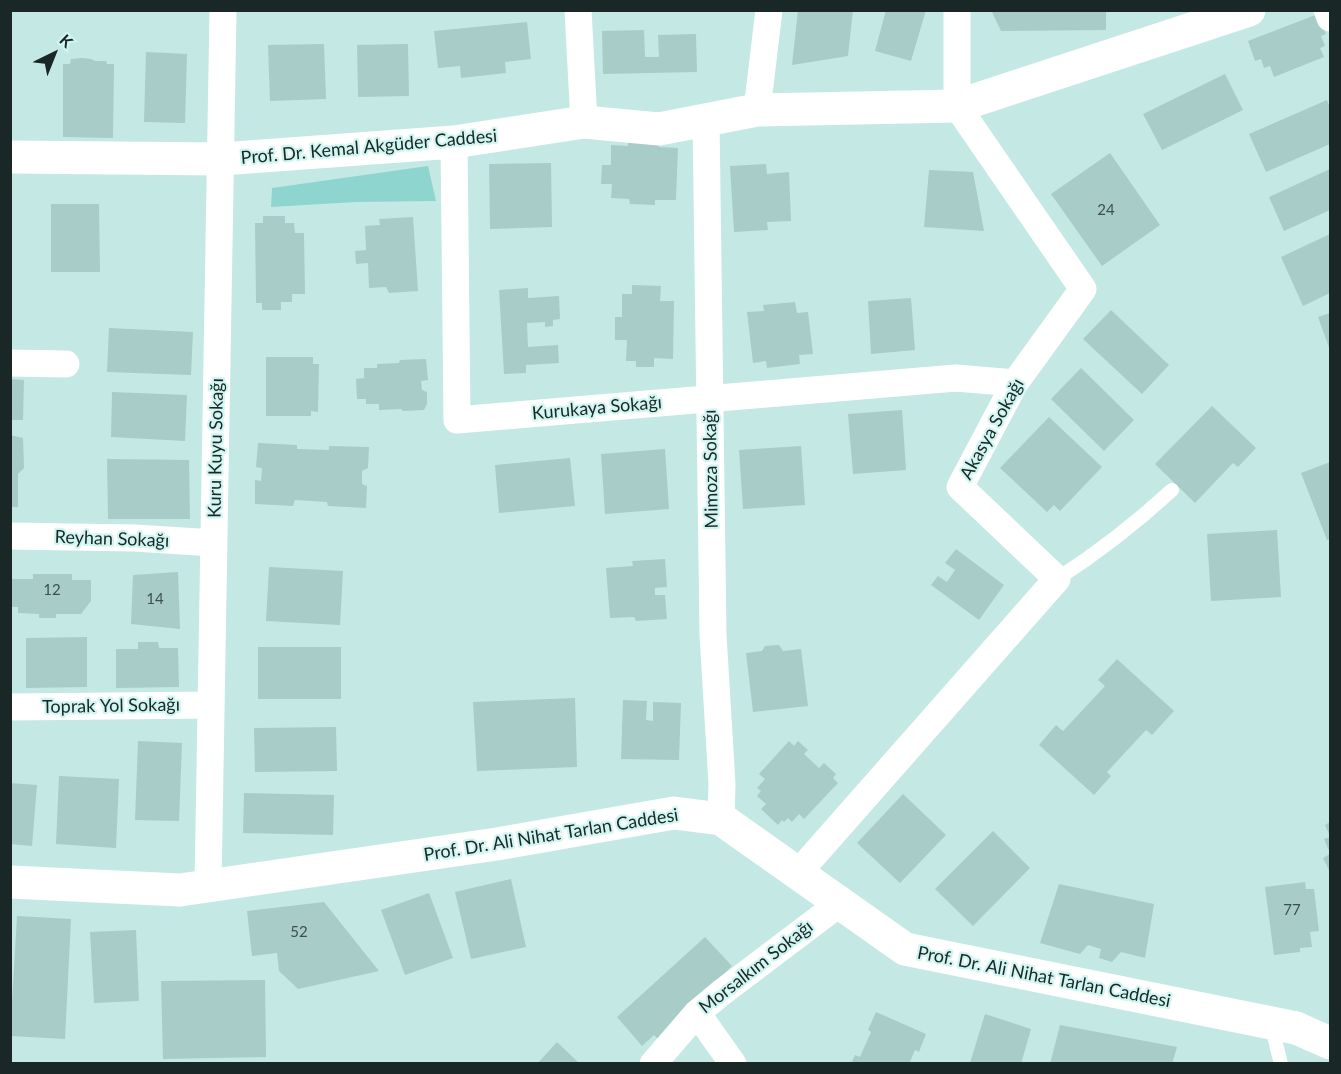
<!DOCTYPE html>
<meta charset="utf-8">
<style>
body{margin:0}
#map{position:relative;width:1341px;height:1074px;overflow:hidden;background:#c4e9e5;font-family:Lato,sans-serif}
canvas{display:block}
.frame{position:absolute;inset:0;border:12px solid #192726;pointer-events:none}
.north{position:absolute;left:24px;top:24px;width:60px;height:60px;-webkit-text-stroke:4px #d1f6f2;paint-order:stroke;rotate:43deg;font-size:16px;font-weight:700;line-height:24px;text-align:center;color:#192726}
.north::after{content:'';display:block;margin:auto;width:21px;height:27px;background:#192726;clip-path:polygon(50% 0,100% 100%,50% 72%,0 100%)}
</style>
<div id="map">
<canvas width="1341" height="1074"></canvas>
<div class="frame"></div>
<div class="north">K</div>
</div>
<script>
const ctx = document.querySelector('canvas').getContext('2d');
ctx.lineJoin = 'round';
function fillPath(path, color) { ctx.fillStyle = color; ctx.fill(path, 'evenodd'); }
function trace(path, color, width, dash) { ctx.strokeStyle = color; ctx.lineWidth = width; ctx.lineCap = dash ? 'butt' : 'round'; ctx.setLineDash(dash || []); ctx.stroke(path); }
function label(font, color, halo, rows, align = 'center') {
  ctx.font = font + ' Lato,sans-serif'; ctx.lineWidth = 4.5; ctx.setLineDash([]); ctx.textBaseline = 'middle'; ctx.strokeStyle = halo; ctx.fillStyle = color; for (const [text, x, y, turn = 0] of rows) {
    ctx.save(); ctx.translate(x, y); ctx.rotate((+turn || 0) * Math.PI / 180); ctx.textAlign = isNaN(turn) ? turn : align; if (halo) ctx.strokeText(text, 0, 0); ctx.fillText(text, 0, 0); ctx.restore();
  }
}
const green = new Path2D(`
 M428 166 436 201 356 202 271 207 272 188Z`);
const building = new Path2D(`
 M798 10H853L848 56 792 65Z
 M886 10H926L911 61 875 51Z
 M991 10H1106V30L1001 31Z
 M1318 14 1326 34 1321 36 1325 46 1320 48 1324 57 1274 77 1270 66 1264 68 1261 59 1255 61 1248 41Z
 M527 22 531 59 505 62 506 73 461 78 460 66 438 68 434 31Z
 M644 30 645 57H659L658 35 696 34 697 72 603 74 602 31Z
 M324 44 326 99 270 101 268 45Z
 M408 44 409 96 358 97 357 45Z
 M146 52 187 54 185 123 144 122Z
 M82 58 91 59 95 61H106L107 64H114L113 138 63 137V64H70L71 59Z
 M1225 74 1243 110 1162 150 1143 114Z
 M1327 100 1330 108V144L1266 172 1249 134Z
 M628 139 660 140 659 147 678 148 676 200H655V205L630 204 629 199 611 198 612 184H601L602 165H611V145L628 146Z
 M1110 153 1160 225 1102 266 1051 194Z
 M551 163 552 227 490 229 489 164Z
 M766 164 767 174 789 172 791 221 767 222 768 230 734 232 730 166Z
 M1330 169V210L1284 231 1269 197Z
 M929 170 973 172 984 231 924 227Z
 M51 204H99L100 272H51Z
 M263 216H285V223H294L295 233H304L305 294H292V302H281V310H262V303H256L255 223H263Z
 M413 217 418 291 389 293 386 287 369 288 368 263 356 264 355 251 366 250 365 226 380 225 379 219Z
 M1330 234V293L1303 306 1281 257Z
 M632 285 661 286 660 301H674L673 359 654 358V367H636V361H626L627 340H615V317H622V294H632Z
 M528 288V298L559 296 560 319 553 320V326L545 327V322L527 323 528 347 558 345 559 363 526 365V373L504 374 499 290Z
 M911 298 915 350 871 354 868 301Z
 M795 302 797 313 808 312 813 354 799 355 800 364 767 368 766 361 753 363 747 312 764 311 763 305Z
 M1111 310 1169 365 1142 394 1083 339Z
 M1330 313V350L1318 317Z
 M109 328 193 332 191 375 107 372Z
 M266 357H313V364H319L318 412 311 411V416H266Z
 M426 359 428 380 421 381 422 390 427 392V404L424 410 403 411 401 409 379 410V404H366V399H357L356 379 364 378V368H377V364L399 363 400 360Z
 M1081 368 1134 420 1104 451 1051 399Z
 M10 379 24 380 23 420H10Z
 M112 392 187 395 185 441 111 437Z
 M1212 406 1256 448 1238 467 1233 463 1195 503 1155 464Z
 M902 410 906 470 853 474 848 414Z
 M1049 417 1102 467 1060 511 1054 505 1047 512 1000 468Z
 M10 435 23 438 24 468 18 474V507H10Z
 M258 443 297 445V449L329 450V446L369 447 368 468 362 471V484L367 486 366 508 328 506 327 502 295 500 293 506 255 504V480L261 481 262 468 256 467Z
 M801 446 805 505 743 509 739 450Z
 M665 449 669 509 605 514 601 454Z
 M570 458 575 506 499 513 495 465Z
 M107 459 189 460 190 519H108Z
 M1330 462V539L1327 540 1301 473Z
 M1277 530 1281 597 1211 601 1207 534Z
 M956 549 1004 585 979 620 931 585 938 576 947 582 955 570 945 563Z
 M665 559 667 587 655 588V595H665L667 619 636 621 634 617 610 618 606 568 633 566 632 561Z
 M269 567 343 571 340 625 266 621Z
 M178 572 180 629 131 624 133 575Z
 M33 574H72V580H91V601L81 614H56V618H39V614L18 613V607H12V579H33Z
 M87 637V687L26 688V638Z
 M138 642H158L159 648H178L179 687 116 688V649H138Z
 M779 645 783 651 801 649 808 706 753 712 746 653 762 651 765 646Z
 M258 647H341V699H258Z
 M1117 659 1174 711 1152 735 1146 730 1107 772 1111 776 1094 795 1039 745 1056 725 1063 731 1105 686 1098 680Z
 M575 698 577 767 477 771 473 702Z
 M623 700 647 701 646 720 653 721V702L681 703 679 760 621 759Z
 M336 727 337 771 255 772 254 728Z
 M138 741 182 743 179 821 135 820Z
 M789 741 794 746 798 741 808 750 804 754 819 768 824 763 836 774 833 778 838 783 804 819 799 814 792 822 788 818 784 822 782 820 778 825 761 809 766 804 757 796 761 791 757 788 765 779 759 774Z
 M59 776 119 779 116 848 56 844Z
 M10 783 37 785 32 846 10 844Z
 M244 793 334 795 333 835 243 833Z
 M903 794 946 835 900 883 857 843Z
 M1330 822V836L1325 825Z
 M993 831 1030 868 973 926 935 889Z
 M1330 837V853L1324 839Z
 M1330 854V872L1323 858Z
 M511 879 526 947 471 959 455 892Z
 M1305 882 1306 889H1314L1319 931 1310 932 1312 947 1300 948V952L1274 955 1265 887Z
 M1059 884 1154 904 1145 958 1121 952 1112 962 1099 958 1101 949 1088 945 1080 954 1040 943Z
 M429 893 453 958 405 975 381 910Z
 M324 902 379 971 298 989 279 971 277 953 252 956 247 911Z
 M17 916 71 919 65 1039 10 1036Z
 M136 930 139 1001 94 1003 90 932Z
 M705 937 732 966 658 1039 654 1035 642 1046 617 1017Z
 M265 980 266 1057 163 1059 161 981Z
 M876 1012 926 1034 919 1052 915 1050 909 1064H851L855 1055 860 1057 871 1032 868 1030Z
 M985 1014 1031 1029 1021 1064 970 1063Z
 M1060 1025 1177 1047 1172 1064H1050Z
 M557 1042 580 1064H537Z`);
const lane = new Path2D(`
 M1057 579C1099 552 1136 523 1172 490
 M1271 1024 1281 1064`);
const street = new Path2D(`
 M578 10 584 122
 M1327 10 1330 18
 M757 110 769 10
 M706 119 713 635 722 784 721 819
 M454 142 457 420 956 378 1015 383
 M10 363 66 364
 M10 536 135 538 214 543
 M10 707 211 705
 M798 873 1057 579 960 487 1015 383 1083 289 957 106V10
 M208 886 223 10
 M697 1013 733 1064
 M653 1064 697 1013 721 993 840 903`);
const secondary = new Path2D(`
 M10 157 221 159 454 142 584 122 659 129 757 110 957 106 1249 10
 M10 882 180 890 497 844 674 813 721 819 905 949 1296 1028`);
const primary = new Path2D(`
 M1296 1028 1330 1043`);
const numberNames = [
 ["24",1106,210],
 ["12",52,590],
 ["14",155,599],
 ["77",1292,910],
 ["52",299,932]
];
const streetNames = [
 ["Prof. Dr. Kemal Akgüder Caddesi",369,147,-5],
 ["Kurukaya Sokağı",597,408,-5],
 ["Akasya Sokağı",992,429,-61],
 ["Kuru Kuyu Sokağı",216,448,-89],
 ["Mimoza Sokağı",711,469,-91],
 ["Reyhan Sokağı",112,539,2],
 ["Toprak Yol Sokağı",111,706,-1],
 ["Prof. Dr. Ali Nihat Tarlan Caddesi",551,835,-9],
 ["Morsalkım Sokağı",756,967,-38],
 ["Prof. Dr. Ali Nihat Tarlan Caddesi",1044,977,11]
];
fillPath(green, '#8ed5cf');
fillPath(building, '#a8ccc8');
trace(lane, '#fff', 14);
trace(street, '#fff', 27);
trace(secondary, '#fff', 33);
trace(primary, '#fff', 33);
label('15px', '#3d504e', null, numberNames);
label('18px', '#192726', '#d1f6f2', streetNames);
</script>
